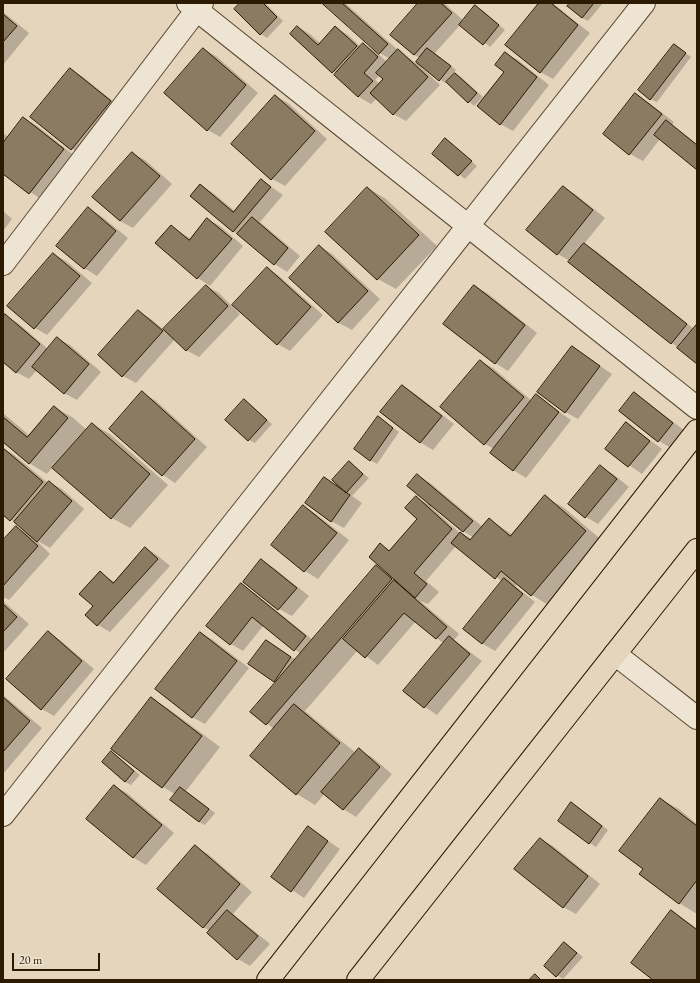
<!DOCTYPE html>
<style>
body{margin:0}
#map{position:relative;width:700px;height:983px;overflow:hidden;background:#e5d5bc;font-family:"EB Garamond",serif}
canvas{display:block}
.frame{position:absolute;inset:0;border:4px solid #2c1a03;pointer-events:none}
.scale{position:absolute;left:12px;top:953px;width:88px;height:18px;box-sizing:border-box;border:2px solid #2c1a03;border-top:0;padding-left:5px;font-size:12px;line-height:14px;white-space:nowrap;color:#2c1a03;-webkit-text-stroke:3px #eee4d3;paint-order:stroke}
</style>
<div id="map">
<canvas width="700" height="983"></canvas>
<div class="frame"></div>
<div class="scale">20 m</div>
</div>
<script>
const ctx = document.querySelector('canvas').getContext('2d');
ctx.lineJoin = 'round';
function fillPath(path, color) { ctx.fillStyle = color; ctx.fill(path, 'evenodd'); }
function trace(path, color, width, dash) { ctx.strokeStyle = color; ctx.lineWidth = width; ctx.lineCap = dash ? 'butt' : 'round'; ctx.setLineDash(dash || []); ctx.stroke(path); }
const shadow = new Path2D(`
 M242 3H265L283 21 267 38 261 34Z
 M323 3H345L398 50 416 63 420 58 414 55 419 3H444L464 21 476 7 482 10 505 30 490 47 461 24 435 53 456 70 454 73 461 77 483 97 474 106 447 82 446 83 440 80 421 65 420 66 440 85 406 121 393 114 377 98 371 104 359 97 335 75 336 74 298 27 310 34 321 44 335 27 348 35 361 47 363 44 376 52 387 62 390 59 378 52ZM380 75 384 79 380 84 375 80Z
 M540 3H552L556 6 590 33 553 79 540 72Z
 M571 3H603L588 21 582 18Z
 M3 12 29 33 3 65Z
 M203 49 216 56 258 93 220 137 208 130Z
 M680 49 691 57 657 102 650 99Z
 M505 53 518 60 549 85 513 131 500 124Z
 M70 69 83 77 123 109 85 157 72 149 32 117Z
 M636 95 648 102 674 122 672 125 697 144V169L660 139 643 161 630 154 604 134Z
 M275 96 288 103 327 139 285 186 272 179 233 144Z
 M23 118 36 125 76 157 42 200 3 173V144L6 140 5 139 3 141V133L8 137Z
 M446 140 477 166 465 179 433 153Z
 M132 153 145 160 172 184 133 228 120 221Z
 M261 180 283 195 260 222 300 256 287 272 275 264 233 231 201 185 213 193 235 211Z
 M563 187 575 194 605 218 584 244 596 251 694 329 697 326V363L570 261 558 254 528 230Z
 M368 188 386 199 437 246 396 289 378 279Z
 M88 208 101 216 128 238 97 276 84 268Z
 M3 211 12 219 3 231Z
 M207 219 220 226 243 246 210 286 198 278 171 226 191 239Z
 M319 246 332 254 380 299 352 330 339 323 290 278Z
 M53 254 66 261 92 283 47 335 35 328Z
 M267 268 279 276 323 315 290 351 278 344Z
 M206 286 219 293 240 314 199 357 186 350 175 339 136 383 123 376 138 311 151 319 164 330Z
 M474 286 487 293 537 333 508 371 495 363 445 324Z
 M5 316 18 323 48 349 57 338 70 345 101 372 77 400 64 393 37 370 29 379 16 372 3 361V318Z
 M572 347 612 374 578 419 565 412Z
 M480 361 493 368 532 401 537 396 571 420 526 478 513 470 494 449 485 444Z
 M402 386 414 393 454 424 433 450 421 443 381 412Z
 M142 393 155 400 207 447 175 483 163 475Z
 M634 393 646 401 685 431 671 448 659 441Z
 M244 400 272 424 255 443 249 440Z
 M54 407 72 417 87 430 92 424 110 434 168 485 130 528 112 518 53 467 47 474 29 463 3 441V413L30 436Z
 M384 421 399 432 377 464 370 460Z
 M626 423 662 449 642 474 606 449Z
 M3 448 13 454 48 483 49 482 62 489 84 509 50 548 36 540 50 554 9 600 3 597V541L16 527 28 534 20 526 3 514Z
 M349 462 369 478 352 496 362 503 344 528 331 521 324 478 341 488Z
 M600 467 613 474 629 487 598 524 586 517Z
 M417 475 430 483 483 527 489 519 513 535 545 497 563 507 604 542 550 606 532 595 518 584 515 586 535 602 495 651 483 644 465 629 503 582 456 546 426 581 439 592 428 604 420 601 459 634 454 640 482 661 437 715 425 707 405 691 444 644 416 621 378 665 358 650 305 711 356 753 359 750 372 757 392 774 356 817 343 809 325 793 315 805 297 794 252 755 274 729 252 712 277 682 274 681 272 644 296 660 301 654 264 625 243 651 231 644 241 585 253 592 313 640 376 566 387 573 381 545 391 551 418 519 416 498 432 506ZM433 506 463 531 474 538 472 539 460 533 431 507Z
 M303 506 316 514 349 540 318 579 305 571 272 545Z
 M146 548 158 556 170 566 110 632 98 625 94 606 100 573 115 582Z
 M261 560 274 568 309 596 292 616 279 609 244 581Z
 M3 601 29 624 3 653Z
 M48 632 60 640 94 669 54 716 42 709Z
 M201 633 213 640 249 668 205 724 192 717Z
 M3 695 42 728 3 774Z
 M151 698 169 709 220 747 186 791 215 813 205 825 199 822 175 794 163 787 112 748Z
 M112 752 140 775 131 785 125 782Z
 M114 786 127 793 174 833 146 865 134 858 87 818Z
 M660 799 679 809 697 824V914L679 903 644 869Z
 M578 807 608 830 596 847 590 843Z
 M308 827 340 849 304 898 272 877Z
 M540 839 553 846 600 884 576 914 563 907Z
 M195 847 208 854 252 892 233 914 270 944 250 966 238 959 210 931 203 927Z
 M671 911 697 928V980H655Z
 M565 943 583 957 563 979 545 966Z`);
const building = new Path2D(`
 M240 3H263L277 17 260 35 234 9Z
 M322 3H342L388 44 379 54Z
 M418 3H441L452 13 414 55 390 35Z
 M539 3H551L578 25 540 73 505 45Z
 M570 3H594L582 18 567 6Z
 M475 5 499 25 483 45 459 25Z
 M3 14 17 26 3 42Z
 M297 26 318 45 335 26 357 46 332 73 290 34Z
 M363 43 378 57 364 73 373 81 358 97 334 75Z
 M674 44 686 53 650 100 638 90Z
 M203 48 246 85 207 131 164 93Z
 M427 48 451 66 439 81 416 62Z
 M398 49 428 77 393 115 370 93 383 79 376 73Z
 M505 52 537 77 500 125 477 106 504 72 495 65Z
 M70 68 111 101 71 150 30 117Z
 M455 73 477 93 468 103 446 82Z
 M635 93 662 114 629 155 603 134Z
 M275 95 315 131 271 180 231 144Z
 M23 117 64 149 29 194 3 174V143Z
 M666 120 697 145V170L654 135Z
 M445 138 472 161 458 176 432 154Z
 M132 152 160 176 120 221 92 197Z
 M261 179 271 187 233 232 190 196 200 184 233 212Z
 M563 186 593 210 557 255 526 230Z
 M367 187 419 235 377 280 325 232Z
 M88 207 116 231 84 269 56 246Z
 M252 217 288 248 274 265 237 234Z
 M207 218 232 239 197 279 155 243 171 225 189 240Z
 M584 243 687 324 671 344 568 262Z
 M319 245 368 291 338 323 289 278Z
 M53 253 80 276 34 329 7 306Z
 M267 267 311 307 277 345 232 305Z
 M206 285 228 306 186 351 163 329Z
 M474 285 525 325 495 364 443 324Z
 M138 310 163 331 122 377 98 355Z
 M5 314 40 344 16 373 3 362V317Z
 M697 324V364L677 348Z
 M57 337 89 364 64 394 32 367Z
 M572 346 600 366 565 413 537 392Z
 M480 360 524 397 484 445 440 407Z
 M402 385 442 416 420 443 380 412Z
 M142 391 195 439 162 476 109 429Z
 M634 392 673 423 658 442 619 411Z
 M536 394 559 412 513 471 490 453Z
 M244 399 267 420 248 441 225 420Z
 M54 406 68 418 29 464 3 442V417L27 437Z
 M378 416 393 428 370 461 354 449Z
 M626 422 650 441 628 467 605 449Z
 M92 423 150 474 111 519 52 468Z
 M3 448 43 482 10 521 3 515Z
 M349 461 363 474 346 493 332 480Z
 M600 465 617 479 585 518 568 504Z
 M417 474 473 521 463 532 407 486Z
 M324 477 350 495 331 522 305 503Z
 M49 481 72 501 37 542 14 522Z
 M545 495 586 531 531 596 501 571 495 579 451 543 460 532 470 540 489 518 510 536Z
 M416 496 452 529 414 573 427 584 415 598 369 557 380 543 389 551 417 519 405 508Z
 M303 505 337 533 304 572 271 545Z
 M16 526 38 546 3 586V540Z
 M145 547 158 559 97 626 85 615 93 606 79 594 100 571 113 583Z
 M261 559 297 588 278 610 243 582Z
 M376 565 392 579 266 725 250 712Z
 M504 578 523 594 482 644 463 629Z
 M394 580 447 627 436 639 404 613 365 658 343 639Z
 M241 583 306 636 294 651 252 617 230 645 206 626Z
 M3 604 17 617 3 632Z
 M48 631 82 661 41 710 6 679Z
 M200 632 237 661 192 718 155 689Z
 M449 636 470 654 424 708 403 691Z
 M266 640 291 657 274 682 248 664Z
 M3 697 30 721 3 752Z
 M151 697 202 736 162 788 111 749Z
 M294 704 340 743 296 795 250 756Z
 M359 748 380 767 343 810 321 792Z
 M111 751 134 771 125 782 102 762Z
 M114 785 162 825 133 858 86 819Z
 M180 787 209 809 199 822 170 800Z
 M660 798 697 826V880L679 904 639 874 643 869 619 851Z
 M571 802 602 826 589 844 558 821Z
 M308 826 328 841 291 892 271 877Z
 M540 838 588 876 563 908 514 869Z
 M195 845 240 884 203 928 157 889Z
 M227 910 258 936 237 960 207 933Z
 M671 910 697 930V980H653L631 963Z
 M564 942 577 953 556 977 544 966Z
 M535 974 541 980H529Z`);
const minor = new Path2D(`
 M188 3 697 408
 M3 264 202 3
 M615 654 697 718
 M3 815 644 3`);
const major = new Path2D(`
 M268 980 697 431
 M358 980 697 550`);
fillPath(shadow, '#0003');
fillPath(building, '#8c7b63');
trace(building, '#2c1a03', 1);
trace(minor, '#5a4931', 24);
trace(major, '#2c1a03', 24);
trace(minor, '#eee4d3', 22);
trace(major, '#e5d5bc', 22);
</script>
